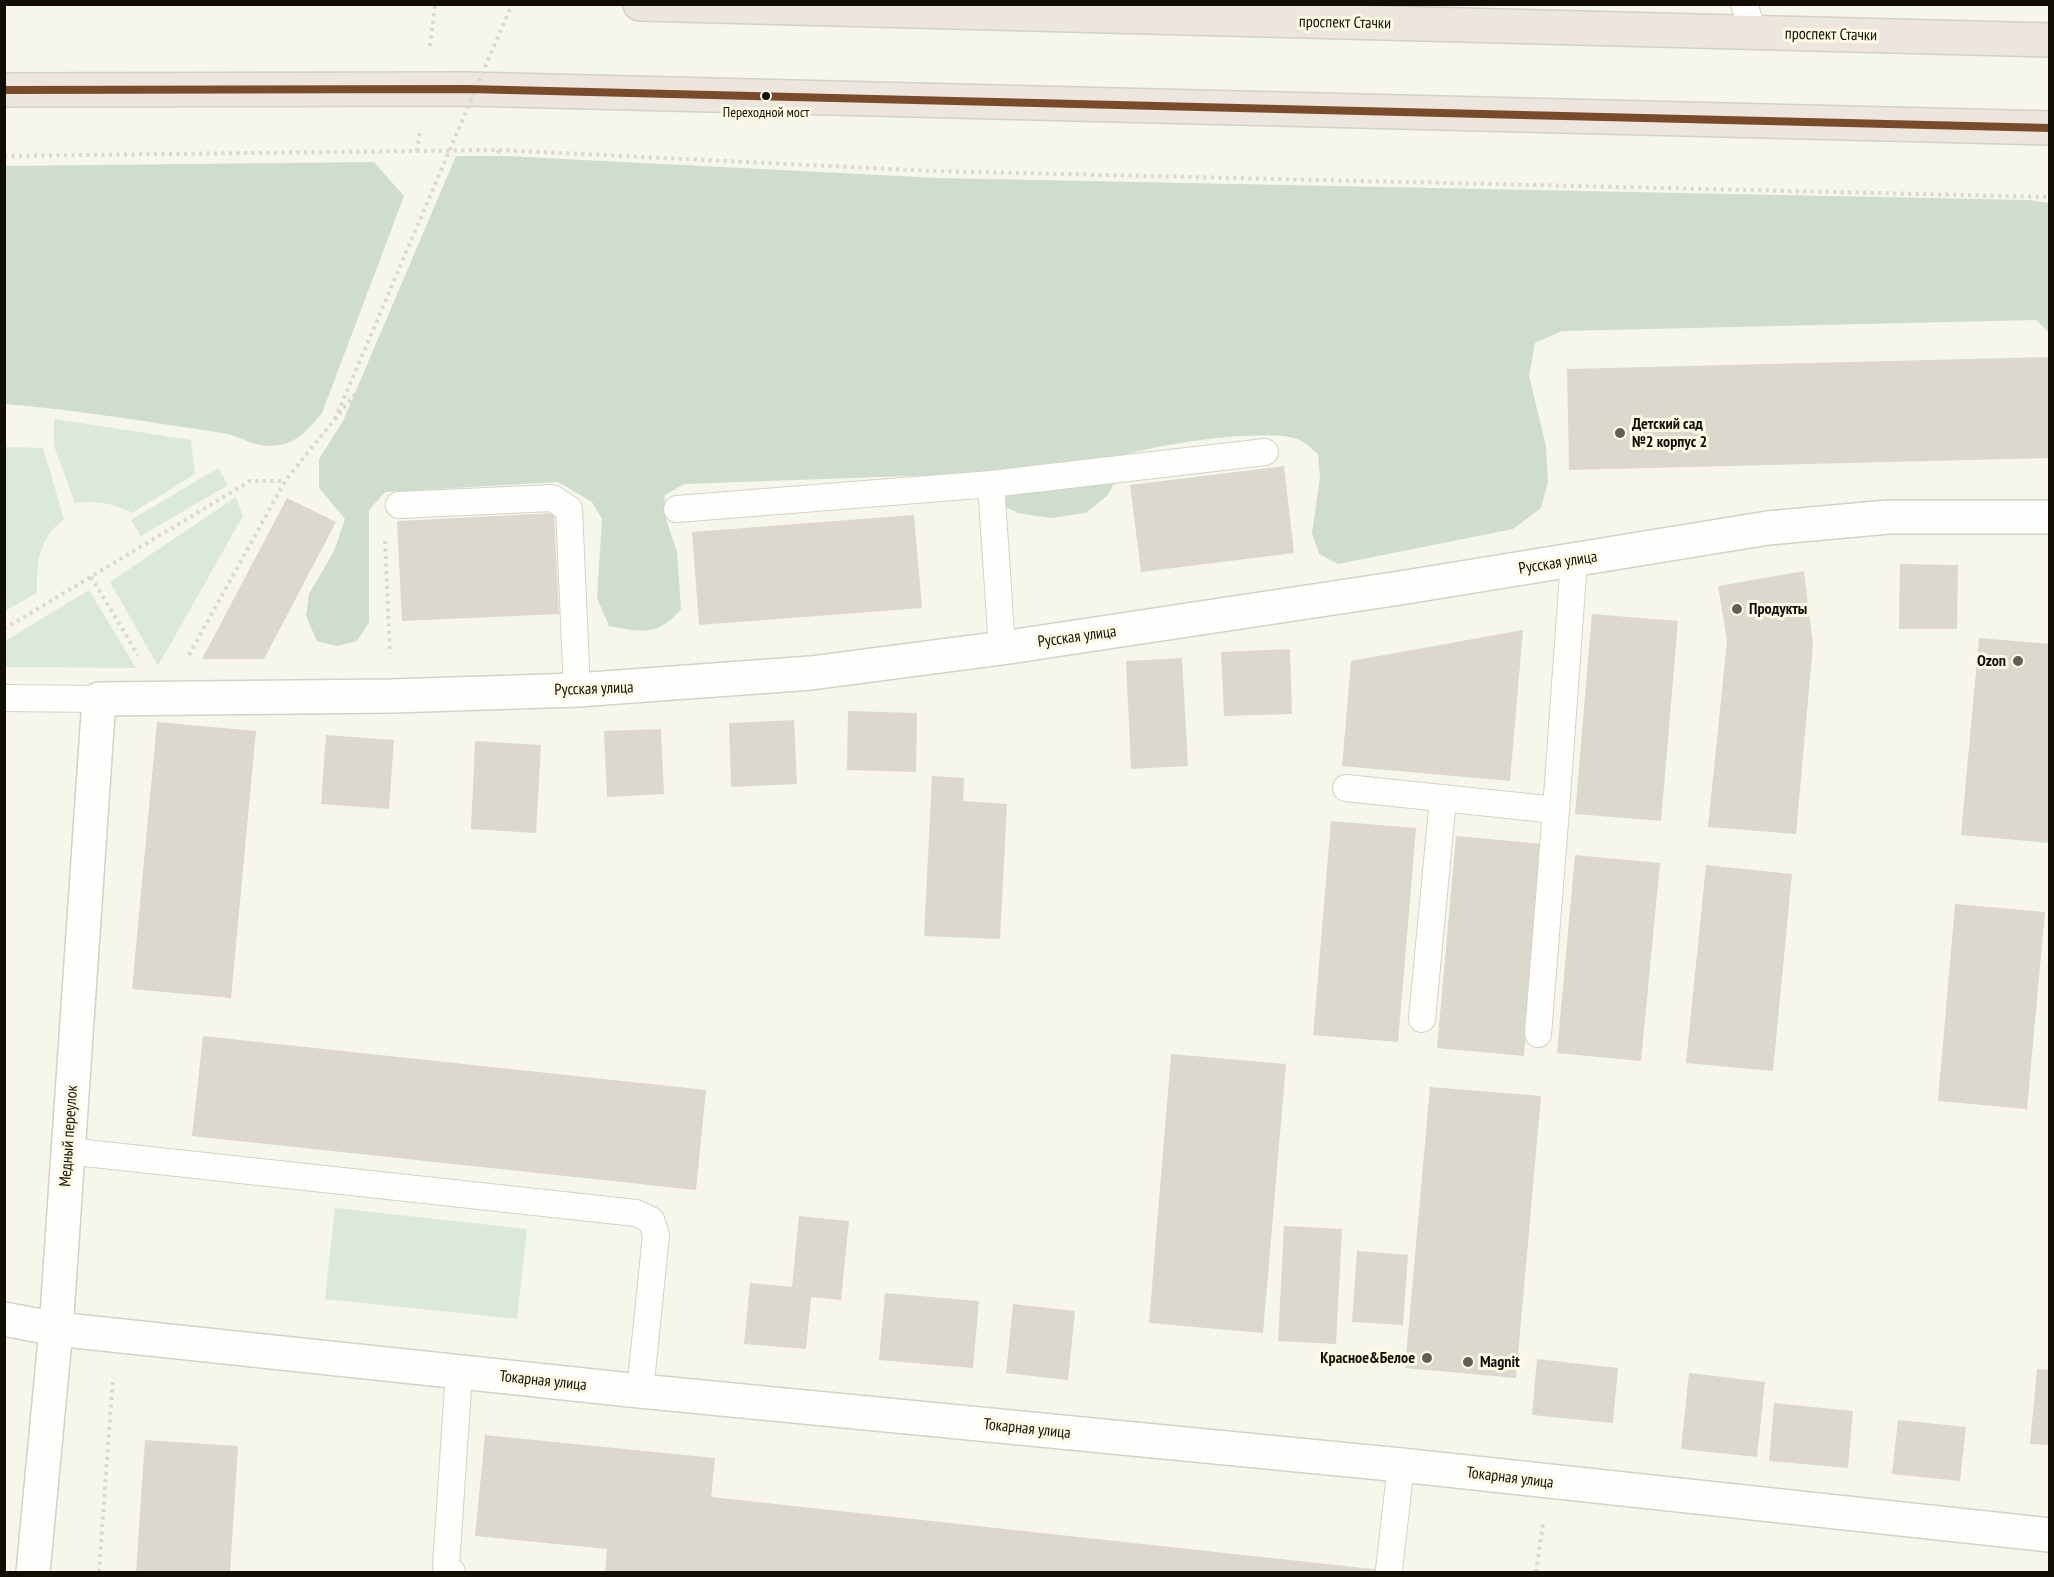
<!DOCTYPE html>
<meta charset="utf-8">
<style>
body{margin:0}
#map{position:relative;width:2054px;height:1577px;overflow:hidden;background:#f7f6eb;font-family:"PT Sans Narrow",sans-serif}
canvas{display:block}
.frame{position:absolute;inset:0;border:6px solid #110e04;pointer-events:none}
</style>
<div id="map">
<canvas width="2054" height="1577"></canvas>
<div class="frame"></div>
</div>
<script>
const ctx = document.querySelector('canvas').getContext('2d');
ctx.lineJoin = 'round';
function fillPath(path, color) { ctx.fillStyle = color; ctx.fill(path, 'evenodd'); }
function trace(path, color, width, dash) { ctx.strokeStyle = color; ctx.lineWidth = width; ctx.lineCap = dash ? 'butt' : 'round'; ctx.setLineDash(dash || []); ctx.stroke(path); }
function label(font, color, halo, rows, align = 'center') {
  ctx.font = font + ' "PT Sans Narrow",sans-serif'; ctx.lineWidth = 6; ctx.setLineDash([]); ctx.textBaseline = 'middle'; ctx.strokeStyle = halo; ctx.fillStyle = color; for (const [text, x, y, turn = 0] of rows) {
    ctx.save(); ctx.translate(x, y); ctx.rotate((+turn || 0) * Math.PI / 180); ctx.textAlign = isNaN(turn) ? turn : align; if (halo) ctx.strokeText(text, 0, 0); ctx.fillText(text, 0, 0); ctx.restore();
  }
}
const green = new Path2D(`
 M54 419 191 440 195 474 132 513C112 503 97 500 75 503L54 446Z
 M5 447 43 448 64 519C39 538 36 563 37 593L5 611Z
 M218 468 228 485 141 536 131 520Z
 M236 497 243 516 158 666 110 582Z
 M89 590 136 668 5 667V641Z
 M335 1208 527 1229 517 1319 325 1299Z`);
const forest = new Path2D(`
 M456 156H505L938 178 2028 200 2049 203V332L2036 320 1562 331 1535 343 1529 376 1546 446 1548 482 1541 508 1513 529 1338 564 1319 554 1312 533 1320 477 1318 454C1313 450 1306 443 1300 440 1269 427 1161 444 1128 454L1108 495 1086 513 1050 518 1018 513 936 475 684 484 665 495 664 513 677 552 681 609C658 637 641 632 609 626L597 598 602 519 592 502 558 482 385 492 369 510V622L357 641 337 646 317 641 306 616 309 594 334 551 345 519 319 488V459L343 421Z
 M374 162 404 196 322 413C311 426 301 439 284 444 255 451 247 437 222 433 150 422 78 410 5 404V166Z`);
const building = new Path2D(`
 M2050 357V458L1569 470 1567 369Z
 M1284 466 1294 553 1141 572 1130 485Z
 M287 498 336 522 264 659H202Z
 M554 513 559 614 402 621 397 521Z
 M914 515 922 608 699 625 692 532Z
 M1900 564 1958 565 1957 629H1899Z
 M1804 571 1813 645 1796 834 1708 827 1727 641 1718 586Z
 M1592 614 1678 621 1661 821 1575 814Z
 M1523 630 1510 781 1342 766 1351 661Z
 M1979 638 2050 644V843L1961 835Z
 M1290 649 1292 714 1224 716 1221 652Z
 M1182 658 1188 766 1131 769 1126 661Z
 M848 711 917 713 916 772 847 770Z
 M794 720 797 784 731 787 729 723Z
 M157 722 256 731 231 998 132 989Z
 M661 729 664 794 607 797 604 731Z
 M326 735 394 740 389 809 321 804Z
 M475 741 541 745 536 833 471 829Z
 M932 776 964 778 963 801 1007 804 1000 939 924 936Z
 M1331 821 1416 828 1398 1042 1313 1035Z
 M1456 836 1543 844 1524 1056 1437 1048Z
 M1575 855 1660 863 1641 1061 1557 1053Z
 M1706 865 1792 874 1773 1071 1686 1063Z
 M1955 904 2045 912 2027 1109 1938 1101Z
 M203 1036 706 1090 696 1190 192 1136Z
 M1171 1054 1286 1064 1263 1333 1149 1323Z
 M1430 1087 1541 1096 1516 1378 1405 1368Z
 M799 1216 849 1221 841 1300 811 1297 806 1349 744 1344 750 1283 792 1287Z
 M1284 1226 1342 1229 1336 1344 1278 1341Z
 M1357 1251 1408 1255 1403 1325 1352 1322Z
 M885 1293 979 1301 973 1368 879 1360Z
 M1013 1304 1075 1311 1068 1380 1006 1373Z
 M1537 1359 1618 1368 1613 1423 1532 1415Z
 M2037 1369 2050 1370V1445L2030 1444Z
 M1689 1373 1765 1382 1757 1457 1681 1449Z
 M1774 1403 1853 1411 1848 1468 1769 1461Z
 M1898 1420 1966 1427 1960 1481 1892 1474Z
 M485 1435 715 1458 711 1497 1400 1572H605L607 1549 475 1536Z
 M145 1440 238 1446 230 1572H136Z`);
const path = new Path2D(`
 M430 46 435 4
 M417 151 420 131
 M4 156 499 150 932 171 2050 197
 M385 541 390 654
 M91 577 138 655
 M4 629 250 481H285
 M189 655 285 481 431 300 499 150
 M99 1572 113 1377
 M1536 1572 1543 1523`);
const service = new Path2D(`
 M1744 4 1754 34
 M399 505 552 498 569 509 577 690
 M677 509 991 484
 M1002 648 991 484 1265 452
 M4 698 99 699
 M1346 788 1556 810 1574 560
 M1422 1019 1443 799
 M1538 1034 1556 810
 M67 1151 636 1213 651 1220 656 1235 640 1391
 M1389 1570 1401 1465
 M452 1572 446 1566 459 1372`);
const minor = new Path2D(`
 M4 1319 56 1329 640 1391 1401 1465 2050 1535
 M33 1572 56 1329 99 699 392 696 577 690 811 673 1002 648 1400 588 1768 528 1888 517H2050`);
const primary = new Path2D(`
 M640 4 2050 40
 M4 90 468 89 2050 128`);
const pathBridge = new Path2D(`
 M335 419 512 4`);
const bus1 = new Path2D(`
 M4 90 468 89 2050 128`);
const markers = [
 [766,96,5,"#110e04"],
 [1620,433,6,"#625f55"],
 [1737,609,6,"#625f55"],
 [2018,661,6,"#625f55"],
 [1427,1358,6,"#625f55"],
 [1468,1362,6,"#625f55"]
];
const busNames = [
 ["Переходной мост",766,113]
];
const streetNames = [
 ["проспект Стачки",1345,23,1],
 ["проспект Стачки",1831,35,1],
 ["Русская улица",1558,563,-9],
 ["Русская улица",1077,637,-8],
 ["Русская улица",594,689,-2],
 ["Медный переулок",69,1136,-86],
 ["Токарная улица",543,1381,6],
 ["Токарная улица",1027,1429,6],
 ["Токарная улица",1510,1478,7]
];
const poiNames = [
 ["Детский сад",1632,424],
 ["№2 корпус 2",1632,442],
 ["Продукты",1749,609],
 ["Ozon",2006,661,"right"],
 ["Красное&Белое",1415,1358,"right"],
 ["Magnit",1480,1362]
];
fillPath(green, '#dbe9d9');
fillPath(forest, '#ceddcd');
fillPath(building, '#dbd9ce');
trace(service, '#d4d2c7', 28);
trace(minor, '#d4d2c7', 36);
trace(primary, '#d1d0ca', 36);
trace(path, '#d8d7d4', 4, [3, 4.5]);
trace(service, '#fefefc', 26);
trace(minor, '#fefefc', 33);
trace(primary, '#ece6df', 33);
trace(pathBridge, '#d8d7d4', 4, [3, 4.5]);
trace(bus1, '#7a4b2a', 8);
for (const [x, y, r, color] of markers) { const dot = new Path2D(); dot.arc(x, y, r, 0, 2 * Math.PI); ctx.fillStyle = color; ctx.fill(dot); trace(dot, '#fdf9e5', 2); }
label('14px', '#110e04', '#fdf9e5', busNames);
label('16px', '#110e04', '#fdf9e5', streetNames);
label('bold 16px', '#110e04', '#fdf9e5', poiNames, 'left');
</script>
